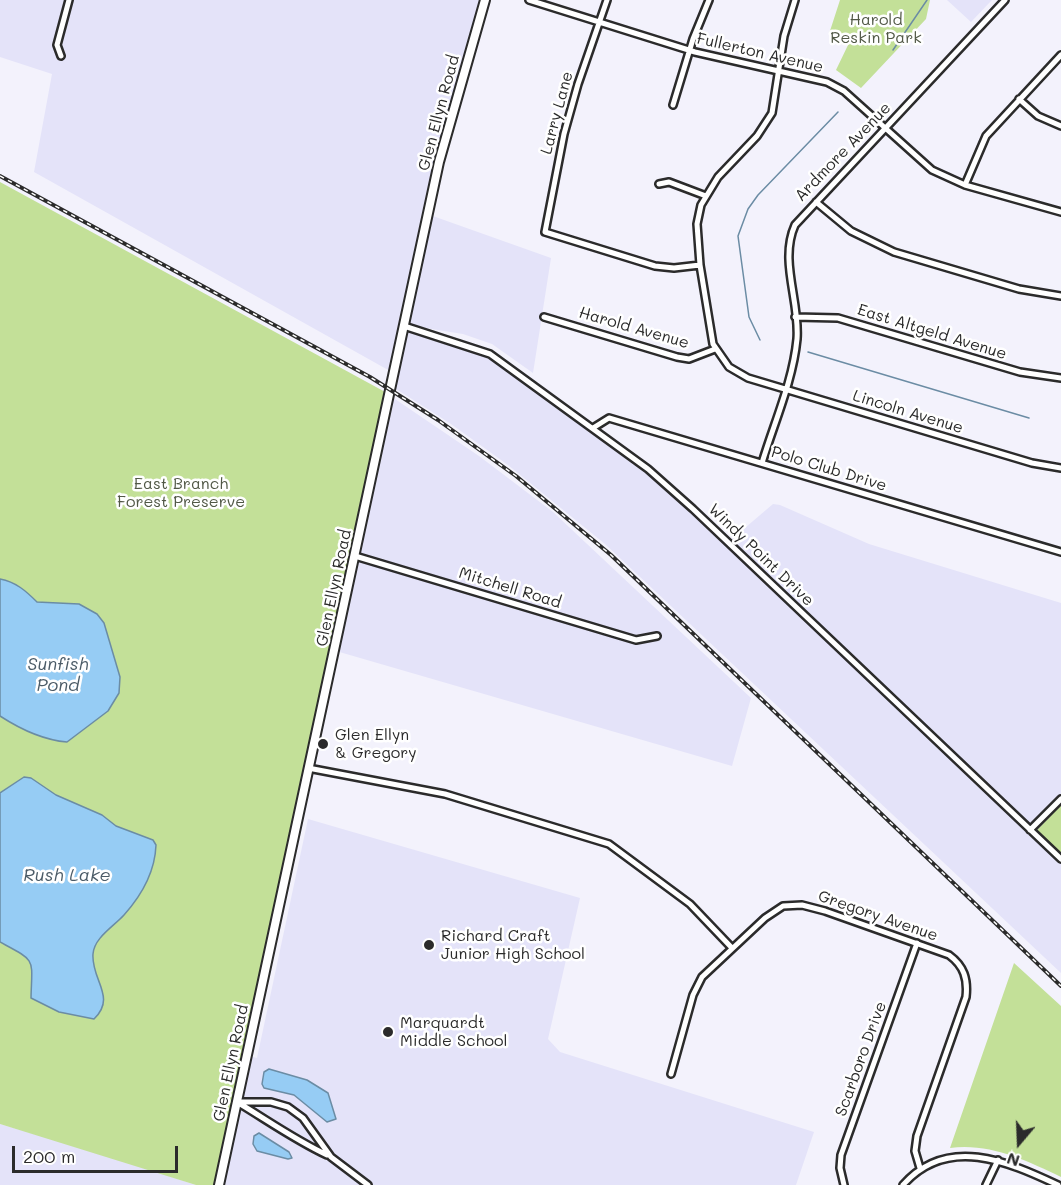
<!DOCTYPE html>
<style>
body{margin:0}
#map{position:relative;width:1061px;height:1185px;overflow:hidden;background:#f3f2fc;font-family:Mali,sans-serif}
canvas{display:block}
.north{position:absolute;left:989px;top:1113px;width:60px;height:60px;-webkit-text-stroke:4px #fff;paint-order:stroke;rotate:199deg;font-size:16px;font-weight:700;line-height:24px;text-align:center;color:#2b2b2b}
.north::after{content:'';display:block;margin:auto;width:21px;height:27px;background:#2b2b2b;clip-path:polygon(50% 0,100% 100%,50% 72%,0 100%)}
.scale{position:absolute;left:12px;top:1146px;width:166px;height:27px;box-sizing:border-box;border:3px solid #2b2b2b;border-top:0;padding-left:8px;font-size:18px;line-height:21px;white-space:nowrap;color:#2b2b2b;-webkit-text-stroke:4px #fff;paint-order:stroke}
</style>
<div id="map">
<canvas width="1061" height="1185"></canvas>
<div class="north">N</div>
<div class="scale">200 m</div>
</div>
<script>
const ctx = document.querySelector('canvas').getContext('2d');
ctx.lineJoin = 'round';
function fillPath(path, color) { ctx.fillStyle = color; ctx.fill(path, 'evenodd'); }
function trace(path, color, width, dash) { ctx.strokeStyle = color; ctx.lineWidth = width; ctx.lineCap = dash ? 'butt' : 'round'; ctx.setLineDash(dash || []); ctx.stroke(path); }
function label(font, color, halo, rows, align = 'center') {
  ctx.font = font + ' Mali,sans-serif'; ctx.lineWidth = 5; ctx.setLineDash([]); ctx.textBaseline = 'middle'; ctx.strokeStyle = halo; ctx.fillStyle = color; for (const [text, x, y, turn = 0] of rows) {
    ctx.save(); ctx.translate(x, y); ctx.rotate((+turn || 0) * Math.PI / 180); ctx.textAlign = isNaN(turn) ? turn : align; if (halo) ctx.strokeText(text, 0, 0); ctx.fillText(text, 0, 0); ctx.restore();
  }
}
const built = new Path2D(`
 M0 0H482L450 104 390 371 34 172 52 74 0 57Z
 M947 0H992L971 22Z
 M430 215 551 258 533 373 492 344 463 334 406 325Z
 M405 330 489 356 645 471 726 544 773 504 780 505 869 544 1061 603V805L1034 836 1061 862V973L605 544 508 465 451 424 393 387Z
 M392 397 479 456 553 512 751 698 732 766 336 651Z
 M308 819 580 898 548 1039 560 1052 814 1132 796 1185H221L249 1056 257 1058Z
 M0 1124 102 1154 196 1185H0Z`);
const green = new Path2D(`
 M840 0H930L926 19 861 88 836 70 849 43 829 34Z
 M0 182 387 393 217 1185H196L0 1124Z
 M1061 805V856L1037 830Z
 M1014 963 1061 1006V1177C1025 1160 990 1143 950 1148Z`);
const water = new Path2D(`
 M0 579C16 582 26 591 37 602L79 604 97 614 104 623 120 677 119 693 108 711 67 742C43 740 20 729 0 716Z
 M24 777 31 778 56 795 102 815 116 826 153 840 156 845C155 872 141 896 124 915 113 927 94 938 93 954 91 980 117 997 94 1019L59 1012 31 998C32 957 37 962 0 942V793Z
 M269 1069 307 1080 328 1093 336 1119 327 1122 294 1095 264 1088 262 1084 264 1072Z
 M259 1133 289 1152 292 1158 288 1159 257 1151 253 1144 254 1136Z`);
const stream = new Path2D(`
 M893 50 927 0
 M760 340 749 317 738 236 748 209 758 195 838 112
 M808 352 1029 418`);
const street = new Path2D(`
 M529 0 695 52 827 82 844 91 932 170 965 185 1061 212
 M607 0 578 84 564 134 545 232 655 266 674 268 700 265
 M795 0 784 36 772 113 757 136 718 177 701 205 697 224 700 265 713 344 729 367 748 378 1032 463 1061 468
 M61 56 57 45 69 0
 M1019 99 1038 116 1061 126
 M673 105 693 39 709 0
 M659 184 669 182 706 196
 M965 185 986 136 1061 55
 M816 202 851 231 894 252 1019 289 1061 296
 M544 317 677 357 689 359 715 349
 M795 317 838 318 1020 372 1061 378
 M404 326 490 354 648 469 693 509 1061 859
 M593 428 609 418 1061 552
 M762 463C774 423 793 381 797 339 800 301 779 261 795 225L1005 0
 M355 556 636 640 657 636
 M308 768 445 794 609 844 690 904 732 948
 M1030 830 1061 799
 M671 1074 693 995 702 977 765 918 783 906 802 905 825 911 949 955C964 966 968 979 966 997L917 1136 915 1151 920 1168
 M237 1102H271L288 1107 303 1118 331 1157 368 1185
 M237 1102C267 1120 295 1140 327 1155
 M844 1185 840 1168 841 1155 917 943
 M903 1185C947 1135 1007 1161 1058 1185
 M986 1185 998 1160`);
const secondary = new Path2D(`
 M219 1185 439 162 485 0`);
const rail = new Path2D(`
 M0 176 370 377 438 420 516 476 611 555 1061 986`);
const markers = [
 [323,744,6,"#2b2b2b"],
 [429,945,6,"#2b2b2b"],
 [388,1032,6,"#2b2b2b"]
];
const parkNames = [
 ["Harold",876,20],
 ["Reskin Park",876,38],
 ["East Branch",181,484],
 ["Forest Preserve",181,502]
];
const streetNames = [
 ["Fullerton Avenue",760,53,13],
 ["Glen Ellyn Road",439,113,-75],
 ["Larry Lane",557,113,-75],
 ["Ardmore Avenue",843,152,-46],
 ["Harold Avenue",634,328,16],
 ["East Altgeld Avenue",932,332,17],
 ["Lincoln Avenue",908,412,17],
 ["Polo Club Drive",829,469,17],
 ["Windy Point Drive",761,555,44],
 ["Glen Ellyn Road",334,588,-78],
 ["Mitchell Road",510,588,17],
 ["Gregory Avenue",878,916,19],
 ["Scarboro Drive",861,1059,-70],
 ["Glen Ellyn Road",231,1063,-78]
];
const poiNames = [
 ["Glen Ellyn",335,735],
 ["& Gregory",335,753],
 ["Richard Craft",441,936],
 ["Junior High School",441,954],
 ["Marquardt",400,1023],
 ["Middle School",400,1041]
];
const waterNames = [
 ["Sunfish",58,664],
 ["Pond",58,685],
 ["Rush Lake",67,875]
];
fillPath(built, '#e4e3f9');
fillPath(green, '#c3e098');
fillPath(water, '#96ccf4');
trace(water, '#6b8ca4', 1.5);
trace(stream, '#6b8ca4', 1.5);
trace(street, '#2b2b2b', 10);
trace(secondary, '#2b2b2b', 12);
trace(street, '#fff', 5);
trace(secondary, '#fff', 8);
trace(rail, '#2b2b2b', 4);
trace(rail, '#fff', 1.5, [4.5]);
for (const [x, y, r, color] of markers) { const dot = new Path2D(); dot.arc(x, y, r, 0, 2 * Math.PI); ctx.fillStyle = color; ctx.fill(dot); trace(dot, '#fff', 2); }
label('16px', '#515846', '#fff', parkNames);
label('16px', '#2b2b2b', '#fff', streetNames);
label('16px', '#2b2b2b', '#fff', poiNames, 'left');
label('italic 18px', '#4b5b67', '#fff', waterNames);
</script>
